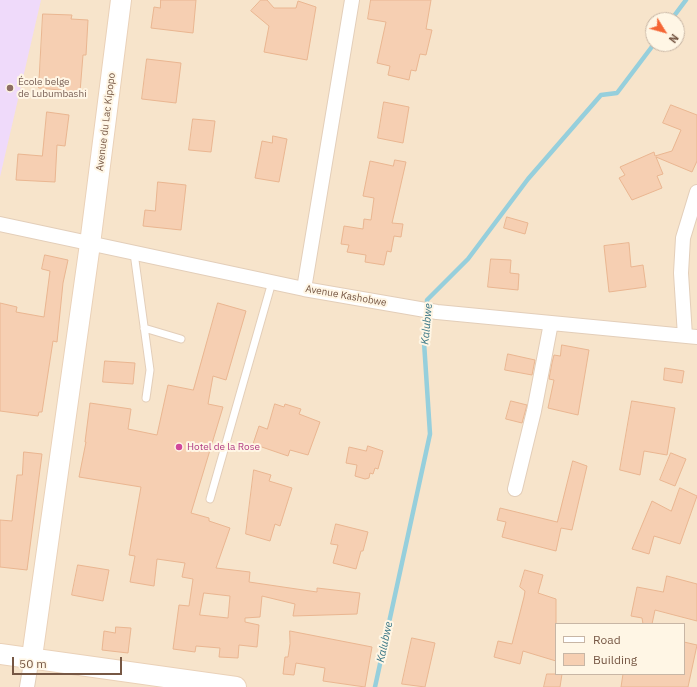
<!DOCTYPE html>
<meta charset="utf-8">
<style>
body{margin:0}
#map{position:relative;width:697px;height:687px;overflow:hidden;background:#fef2dd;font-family:"IBM Plex Sans",sans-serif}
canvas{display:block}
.legend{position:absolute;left:555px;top:623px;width:130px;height:52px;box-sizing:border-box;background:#fff6e5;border:1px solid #c8b6a5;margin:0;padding:5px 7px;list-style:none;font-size:12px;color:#765744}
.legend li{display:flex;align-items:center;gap:8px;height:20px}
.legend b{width:20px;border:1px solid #c8b6a5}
.north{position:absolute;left:645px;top:12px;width:40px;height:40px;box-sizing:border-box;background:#fff6e5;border:1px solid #c8b6a5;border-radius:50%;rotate:127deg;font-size:11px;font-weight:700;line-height:16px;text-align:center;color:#765744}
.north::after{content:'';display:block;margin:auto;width:14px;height:18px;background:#f56635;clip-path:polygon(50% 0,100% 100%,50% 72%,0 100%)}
.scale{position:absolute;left:12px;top:657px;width:110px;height:18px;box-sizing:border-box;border:2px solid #765744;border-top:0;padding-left:5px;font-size:12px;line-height:14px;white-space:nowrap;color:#765744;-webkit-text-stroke:3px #fff6e5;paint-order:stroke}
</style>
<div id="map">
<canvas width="697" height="687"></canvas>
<ul class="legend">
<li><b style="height:5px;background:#fff"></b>Road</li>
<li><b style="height:11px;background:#f6cfb2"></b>Building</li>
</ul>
<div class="north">N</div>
<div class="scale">50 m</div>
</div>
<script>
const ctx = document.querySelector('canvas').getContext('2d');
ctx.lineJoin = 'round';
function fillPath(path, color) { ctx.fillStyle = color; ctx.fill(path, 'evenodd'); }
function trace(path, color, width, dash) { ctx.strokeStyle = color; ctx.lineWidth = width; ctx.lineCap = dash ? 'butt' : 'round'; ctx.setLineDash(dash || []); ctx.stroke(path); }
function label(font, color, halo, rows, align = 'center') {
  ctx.font = font + ' "IBM Plex Sans",sans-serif'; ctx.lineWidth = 4; ctx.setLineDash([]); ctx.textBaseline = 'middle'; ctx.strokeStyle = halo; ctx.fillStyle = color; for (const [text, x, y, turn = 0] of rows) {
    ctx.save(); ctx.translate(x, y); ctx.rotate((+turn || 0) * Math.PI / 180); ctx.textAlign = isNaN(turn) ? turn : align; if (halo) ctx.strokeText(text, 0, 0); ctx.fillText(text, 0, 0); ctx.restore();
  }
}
const residential = new Path2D(`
 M0 0H697V687H0ZM653 20H677V44H653ZM556 624H684V674H556Z`);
const education = new Path2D(`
 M0 0H41L0 177Z`);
const stream = new Path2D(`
 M671 20 686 0
 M375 687 430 434 424 342 427 300 468 259 528 179 601 95 617 93 654 44`);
const building = new Path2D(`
 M161 0H196L193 33 151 28 154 7 160 8Z
 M261 0H267L274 8H296L298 1 316 7 307 60 264 52 269 26 251 11Z
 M371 0H431L426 29 432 30 426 55 420 54 416 71 411 70 409 80 388 75 390 66 377 63 386 22 368 19Z
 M43 14 72 15 71 19 88 20 86 55H83L80 92 39 88Z
 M147 59 181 63 176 103 142 99Z
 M384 102 409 107 403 143 378 138Z
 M671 105 697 115V161L692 172 656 157 663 174 657 176 662 188 632 200 619 178 625 175 620 167 654 152 655 156 672 151 681 130 663 123Z
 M47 112 69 115 65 146 57 145 55 182 16 180 18 154 42 156Z
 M193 119 215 121 211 152 189 150Z
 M273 136 287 139 279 182 255 178 262 141 272 143Z
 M395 160 406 162 392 223 403 224 401 237 394 236 391 252 387 251 384 265 365 262 366 255 347 252 349 245 341 244 344 226 363 229 364 219 371 220 374 198 363 196 370 161 393 166Z
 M158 182 186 185 181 230 143 226 145 210 155 211Z
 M507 217 528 223 525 234 504 228Z
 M629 243 631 267 643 265 646 287 609 292 604 246Z
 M45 255 68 260 63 283 57 342 53 341 42 412H39L38 416 0 411V303L17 307 16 312 44 317 50 271 42 269Z
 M491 259 511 260 510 273 519 274 518 290 488 287Z
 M218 303 246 311 226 380 213 376 208 404 223 407 191 513 209 518V521L230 528 216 568 250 572 249 582 317 592V588L360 593 357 614 293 616 295 604 262 596 260 617 245 618V622L259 625 257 647 239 645 238 658 219 657 220 648 196 646 195 652 173 649 179 605 189 606 193 579 182 577 185 563 157 559 154 586 130 582 135 556 129 555 141 487 79 477 86 442H85L90 403 131 409 128 429 157 435 168 385 193 390ZM204 593 230 596 228 618 200 615Z
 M562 345 589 350 578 415 548 408 554 380 549 379 552 363 554 355 560 356Z
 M508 354 535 360 532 375 505 370Z
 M105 361 135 363 133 384 103 382Z
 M665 368 684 371 682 383 664 380Z
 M511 401 527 405 522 423 506 419Z
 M632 401 675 408 667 455 644 451 640 475 620 470Z
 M275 404 284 407 285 404 301 409 299 414 320 422 308 455 290 450 288 456 253 444 259 426 267 429Z
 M368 446 383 451 378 469 375 468 373 474 370 473 369 478 365 479 355 476 357 465 346 463 349 447 366 451Z
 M24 452 42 454 27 570 0 567V520L12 521 17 475H22Z
 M671 453 686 459 675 486 660 480Z
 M573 461 587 466 572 530 561 528 556 551 502 537 506 522 497 520 500 508 557 522Z
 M254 470 271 475 269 481 292 488 280 526 275 524 270 541 246 534Z
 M680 488 697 496 680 544 654 536 649 554 632 549 652 501 671 511Z
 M336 524 368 532 363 551H361L356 569 333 563 338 545 331 544Z
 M78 565 109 570 103 601 72 595Z
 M525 570 543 575 538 593 556 599V661L523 651 520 664 494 657 498 641 512 644 524 597 525 591 520 587Z
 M667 576 697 584V621L655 610 652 624H643L642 618 631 616 637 587 663 592Z
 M116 627 131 628 128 653 102 650 104 631 115 633Z
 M290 631 372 647 365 687 323 681 325 668 296 663 294 675 283 674 285 657H288L290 644Z
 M412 638 435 643 425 687 402 684Z
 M684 642 697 645 688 687H621L623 674H684Z
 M547 674H562L560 687H544Z`);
const lane = new Path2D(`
 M134 253 150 370 146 398
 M144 328 181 339
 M210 499 272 282`);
const street = new Path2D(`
 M0 224 304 289 437 312 697 337
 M304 289 352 0
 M685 336 681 273 683 238 697 192
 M515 489 534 411 551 323
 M27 687 32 657`);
const secondary = new Path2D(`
 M0 654 236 687
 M32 657 90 244 121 0`);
const markers = [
 [10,88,4,"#8d6e63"],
 [179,447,4,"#d1479c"]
];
const educationNames = [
 ["École belge",18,82],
 ["de Lubumbashi",18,94]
];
const streetNames = [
 ["Avenue du Lac Kipopo",106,122,-83],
 ["Avenue Kashobwe",346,296,10]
];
const hotelNames = [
 ["Hotel de la Rose",187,447]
];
const waterNames = [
 ["Kalubwe",427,324,-85],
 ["Kalubwe",385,642,-78]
];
fillPath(residential, '#f7e4cb');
fillPath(education, '#efdafa');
trace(stream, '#96cfdc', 4.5);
fillPath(building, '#f6cfb2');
trace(building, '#eab691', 1);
trace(lane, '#e3ceb9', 9);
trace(street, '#e3ceb9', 16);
trace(secondary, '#ead1b8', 22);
trace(lane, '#fff', 7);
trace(street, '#fff', 14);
trace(secondary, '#fff', 20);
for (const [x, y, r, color] of markers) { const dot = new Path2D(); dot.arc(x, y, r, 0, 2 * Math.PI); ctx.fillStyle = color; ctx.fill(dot); trace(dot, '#fff6e5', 1.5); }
label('10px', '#785e54', '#fff6e5', educationNames, 'left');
label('10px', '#765744', '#fff6e5', streetNames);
label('10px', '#b23c85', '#fff6e5', hotelNames, 'left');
label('italic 11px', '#397685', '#fff6e5', waterNames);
</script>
